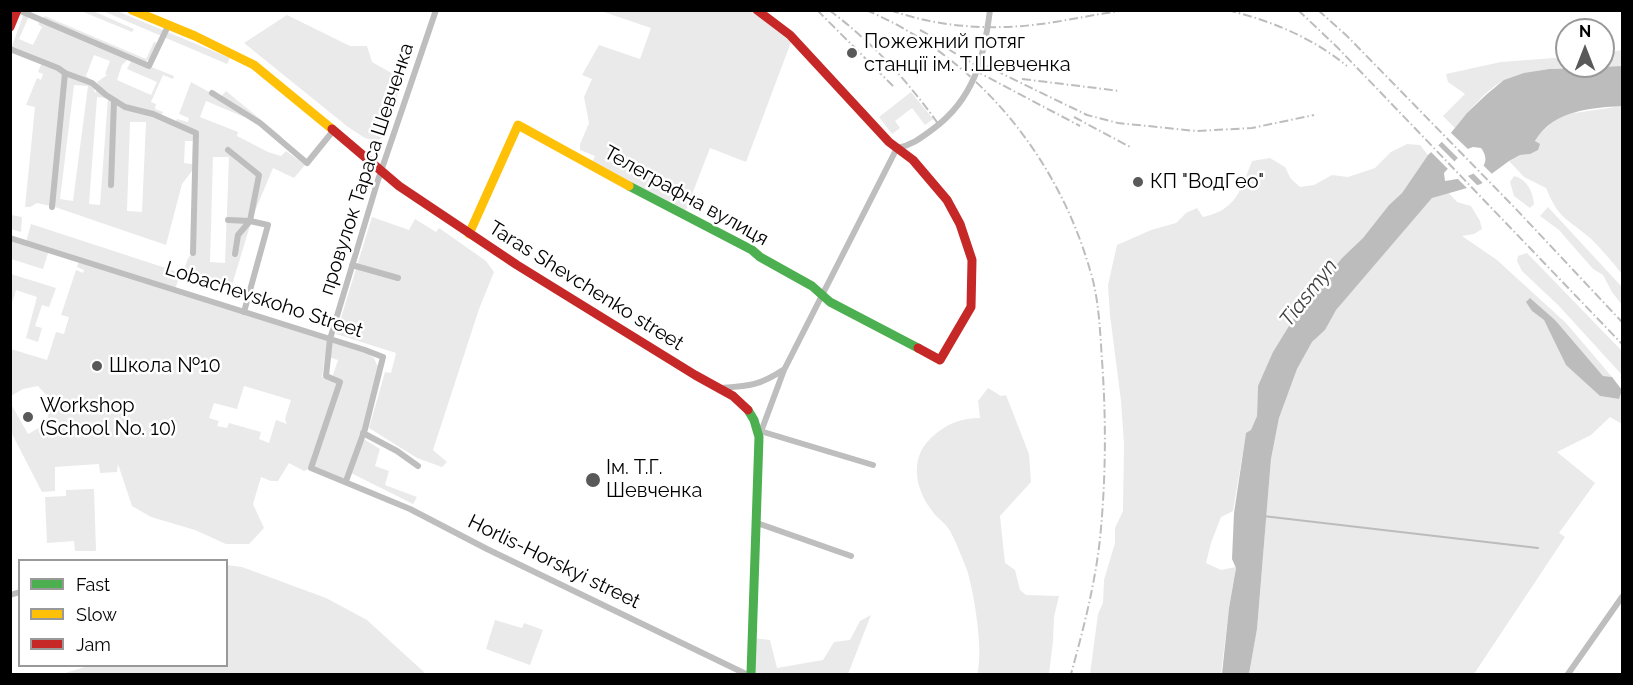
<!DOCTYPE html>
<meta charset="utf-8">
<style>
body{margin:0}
#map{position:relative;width:1633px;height:685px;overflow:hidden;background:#fff;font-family:Raleway,sans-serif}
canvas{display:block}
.frame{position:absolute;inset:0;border:12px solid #000;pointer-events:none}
.legend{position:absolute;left:18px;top:559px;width:210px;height:108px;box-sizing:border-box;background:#fff;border:2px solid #999;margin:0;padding:8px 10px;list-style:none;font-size:18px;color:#000}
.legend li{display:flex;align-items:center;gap:12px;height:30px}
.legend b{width:30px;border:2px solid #999}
.north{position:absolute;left:1555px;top:18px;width:60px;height:60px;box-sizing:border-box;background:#fff;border:2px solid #999;border-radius:50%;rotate:0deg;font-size:16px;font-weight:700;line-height:24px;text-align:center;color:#000}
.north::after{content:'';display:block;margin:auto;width:21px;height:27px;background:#595959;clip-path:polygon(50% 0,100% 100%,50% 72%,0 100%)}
</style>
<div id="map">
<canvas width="1633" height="685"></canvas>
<div class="frame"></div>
<ul class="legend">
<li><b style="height:8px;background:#4caf50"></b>Fast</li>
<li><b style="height:8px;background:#ffc107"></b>Slow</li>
<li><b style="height:8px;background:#c62828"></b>Jam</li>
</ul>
<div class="north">N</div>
</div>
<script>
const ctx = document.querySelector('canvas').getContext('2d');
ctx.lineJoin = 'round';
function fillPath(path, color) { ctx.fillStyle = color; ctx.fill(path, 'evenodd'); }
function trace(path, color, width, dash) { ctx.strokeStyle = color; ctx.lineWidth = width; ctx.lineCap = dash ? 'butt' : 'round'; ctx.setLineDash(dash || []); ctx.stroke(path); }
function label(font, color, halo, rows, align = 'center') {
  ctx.font = font + ' Raleway,sans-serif'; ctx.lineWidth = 5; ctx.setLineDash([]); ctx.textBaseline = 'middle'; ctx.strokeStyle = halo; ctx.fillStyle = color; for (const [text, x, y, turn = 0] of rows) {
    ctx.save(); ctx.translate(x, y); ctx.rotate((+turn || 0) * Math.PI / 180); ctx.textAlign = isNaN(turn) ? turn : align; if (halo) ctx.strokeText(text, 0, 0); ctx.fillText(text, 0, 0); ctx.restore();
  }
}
const green = new Path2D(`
 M81 11H93L134 29 132 32Z
 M103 11H117L230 58 227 64Z
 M601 11H757L790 35 791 42 746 162 710 148 684 215 591 164 595 156 580 150V144L589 123 584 97 592 79 582 75 599 45 640 59 651 28Z
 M24 13 29 16 19 39 33 45 42 27 38 24 45 16 146 59 154 42 157 43 150 60H148L144 64 174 76 173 79 163 75 151 102 156 104 155 109 163 112 160 118 175 123 177 119 188 122 189 118 179 114 191 82 220 98 226 91 282 137 280 140 247 115 244 117 206 101 200 117 238 132 237 136 268 152 281 156 286 151 305 165 294 178 273 168 253 216 232 285 193 272 192 276 183 273 188 258 193 253 195 167 182 184 166 245 55 207 37 203 30 207H25L35 107 26 105 37 78 41 80 43 74 38 72 42 62 11 49ZM94 55 110 61 105 74 107 75 97 82 99 86 95 93 92 80 86 76ZM129 58 132 59 127 69 157 82 151 95 117 80 122 65ZM74 85 88 86 73 201 60 199ZM97 97 108 98 100 205 89 204ZM130 122H146L142 212 127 211ZM185 141H193L192 164 184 163ZM213 157H229L225 263 210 262Z
 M287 15 350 46H367L372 62 402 79 386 135 377 141 365 138 348 127 244 43Z
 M1622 50V66C1584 67 1542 65 1506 80 1489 86 1467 113 1455 128L1443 116 1465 94 1448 82 1446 74 1501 62 1567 57V66H1603V53Z
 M911 92 933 119 925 125 912 108 895 121 900 128 892 134 879 117Z
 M1622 106V274C1612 262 1602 249 1590 238 1567 218 1559 220 1546 188L1524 177 1509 161 1520 155 1530 154 1538 135 1561 115Z
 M1407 144 1420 145 1428 155 1402 193 1389 205 1363 238 1342 258 1323 282 1313 292 1258 386 1257 416 1251 431 1246 434 1233 511 1221 517 1211 543 1206 563 1221 570 1236 567 1229 608 1221 674H1090L1098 614 1103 603 1104 580 1115 543V528L1123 511 1124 444 1121 401 1110 315 1108 285 1117 245 1151 230 1176 223 1186 213 1197 208 1203 217C1236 210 1241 190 1252 161L1270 158 1285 167 1291 179 1300 187 1314 185 1332 175 1348 177 1375 168 1391 152Z
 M1514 176C1527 179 1533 192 1534 204L1530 208 1514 196 1510 182Z
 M1448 192 1457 202 1471 206 1480 221 1482 229 1474 234 1462 236 1497 260 1566 323 1612 377 1603 376 1556 321 1532 311 1544 320 1567 365 1600 396 1619 399 1622 390V424L1610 417 1591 435 1557 452 1595 483 1559 533 1565 537 1474 674H1249L1257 629 1271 459 1279 418 1297 369 1312 342 1325 330 1335 310 1432 198Z
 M1548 207 1622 287V305L1612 292 1603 275 1593 269 1559 230 1540 216Z
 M11 215 22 217 21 232 11 229Z
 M372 217 409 230 415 219 436 232 439 228 486 261 494 272 479 309 433 450 447 462 442 467 417 458 369 428 385 372 391 373 396 353 336 334Z
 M31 224 181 273 175 289 368 353 374 358 377 365 382 367 362 438 380 449 375 466 389 471 385 485 417 497 413 504 349 472 346 481 311 468 304 471 289 463 278 481H271L261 477 253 504 264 528 249 544H226L195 530 151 517 132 506 118 464 117 472 100 473 99 464 55 467V491L42 492 11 432V404L28 434C50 422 48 423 49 398L38 386 23 389 11 396V349L47 360 56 332 64 334 69 317 61 315 76 270 83 273 84 270 77 267 79 260 49 250 43 269 11 259 10 238 26 242ZM325 356 338 360 331 381 322 377ZM244 386 291 400 285 419 287 424 276 420 269 443 259 439 261 432 229 423 227 428 217 426 219 421 209 418 214 403 237 409Z
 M1527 253 1622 351V375L1559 306 1522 271 1517 261 1518 256Z
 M11 274 56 288 49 307 42 305 35 326 42 328 38 342 26 338 37 297 16 290 11 306Z
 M988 388 1001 396 1006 395 1029 454 1031 482 1000 516 1005 563 1015 570 1020 590 1026 595 1059 596 1054 617 1053 641 1049 674H977C984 653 974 592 967 570 964 562 953 534 948 528 944 522 937 518 933 512 915 490 909 458 931 438 946 424 960 418 980 418L978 401Z
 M94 489 96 551H75L74 541 47 543 45 497 66 496V490Z
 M227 565 242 567 326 598 367 620 426 674H62L88 666H226Z
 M871 615 848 674H751L753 638 770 640 777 668 823 660 834 642 850 640 860 621Z
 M495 620 522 628 524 623 543 630 530 665 486 649Z`);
const water = new Path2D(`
 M1622 66V106C1591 108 1553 110 1535 141L1540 144 1538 150 1530 154 1520 155 1509 161 1490 175 1481 184 1432 198 1336 310 1325 330 1312 342 1297 369 1279 418 1271 459 1257 629 1249 674H1222L1229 608 1236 568 1232 559 1234 513 1246 433 1251 430 1257 416 1258 386 1273 352 1294 318 1313 292 1323 282 1342 258 1363 238 1389 205 1402 193 1428 155 1450 134 1467 113 1487 94 1504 80 1524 73 1549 69ZM1473 147 1481 148C1498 171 1462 179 1445 181L1444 173 1465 150Z
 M1530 298 1556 321 1603 376 1612 377 1622 390 1619 399 1600 396 1566 365 1544 320 1532 311 1526 302Z`);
const pier = new Path2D(`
 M1449 131 1470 151 1460 160 1440 140Z
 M1436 143 1457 164 1450 171 1429 150Z
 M1482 164 1493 175 1485 185 1472 172Z
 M1466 174 1480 188 1470 191 1456 177Z`);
const stream = new Path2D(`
 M1263 516 1538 548`);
const street = new Path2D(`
 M18 10 149 66 168 26
 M436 10 378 180 330 339 326 376 340 382 311 468 410 509 487 549 746 674
 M10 49 58 68 65 73 92 83 106 95 125 107 153 114 196 133 193 253
 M212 93 260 123 307 163 333 131
 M228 150 259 175 250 221 268 225 244 312
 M111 185 114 101
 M52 207 65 73
 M228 220 250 221
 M10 238 365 350 383 357 365 429 346 481
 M235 254 238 235 250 221
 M352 265 398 278
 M720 388C748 386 759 386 783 370
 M760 431 873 465
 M363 433 397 451 418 466
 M759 437 784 370 897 148C912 145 921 138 933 129 974 99 984 58 990 10
 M757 523 851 556
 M10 595 20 592
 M1568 674 1622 597`);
const fast = new Path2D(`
 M629 186 752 250 760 257 812 286 830 302 918 348
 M748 410 754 420 759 437 751 674`);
const slow = new Path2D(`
 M132 10 195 36 254 65 332 129
 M469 234 518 125 629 186`);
const jam = new Path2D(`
 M757 10 790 35 889 142 913 160 947 200 960 224 972 260 971 307 940 360 918 348
 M10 27 17 10
 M332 129 399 186 517 265 695 375 733 396 748 410`);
const rail = new Path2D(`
 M817 10 893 86
 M829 10C872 42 908 81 939 125
 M866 10C977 57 1057 156 1090 270 1099 298 1100 331 1102 360 1106 416 1106 472 1101 528 1097 577 1084 627 1071 674
 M890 10C944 29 999 31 1055 22 1079 18 1103 13 1128 10
 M1227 10C1272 21 1311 37 1347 66
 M1298 10 1337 47 1622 344
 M1318 10 1347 36 1515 208 1622 322
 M920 30 957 50
 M948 49 984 70
 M980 63 1087 115 1118 123 1196 131 1252 128 1314 115
 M974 70 1080 126
 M1022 79 1120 91
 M1074 117 1132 148`);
const markers = [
 [852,53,6,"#595959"],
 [1138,182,6,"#595959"],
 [97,366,6,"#595959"],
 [28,417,6,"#595959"],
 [593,480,8,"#595959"]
];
const poiNames = [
 ["Пожежний потяг",864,42],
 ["станції ім. Т.Шевченка",864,65],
 ["КП \"ВодГео\"",1150,182],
 ["Школа №10",109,366],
 ["Workshop",40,406],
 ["(School No. 10)",40,429],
 ["Ім. Т.Г.",606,468],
 ["Шевченка",606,491]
];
const streetNames = [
 ["провулок Тараса Шевченка",367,169,-72],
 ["Телеграфна вулиця",686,196,29],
 ["Taras Shevchenko street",586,286,32],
 ["Lobachevskoho Street",264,300,18],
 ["Horlis-Horskyi street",554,562,26]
];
const waterNames = [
 ["Tiasmyn",1309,293,-52]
];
fillPath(green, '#eaeaea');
fillPath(water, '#bcbcbc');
fillPath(pier, '#fff');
trace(stream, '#bcbcbc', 2);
trace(street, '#bebebe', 6);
trace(fast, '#4caf50', 9);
trace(slow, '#ffc107', 9);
trace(jam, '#c62828', 9);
trace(rail, '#bdbdbd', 2, [9, 3, 1.5, 3]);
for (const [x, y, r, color] of markers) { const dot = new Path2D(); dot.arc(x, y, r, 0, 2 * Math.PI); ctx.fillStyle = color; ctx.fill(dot); trace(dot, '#fff', 2); }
label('20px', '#000', '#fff', poiNames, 'left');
label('20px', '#000', '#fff', streetNames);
label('italic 21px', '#414141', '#fff', waterNames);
</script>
